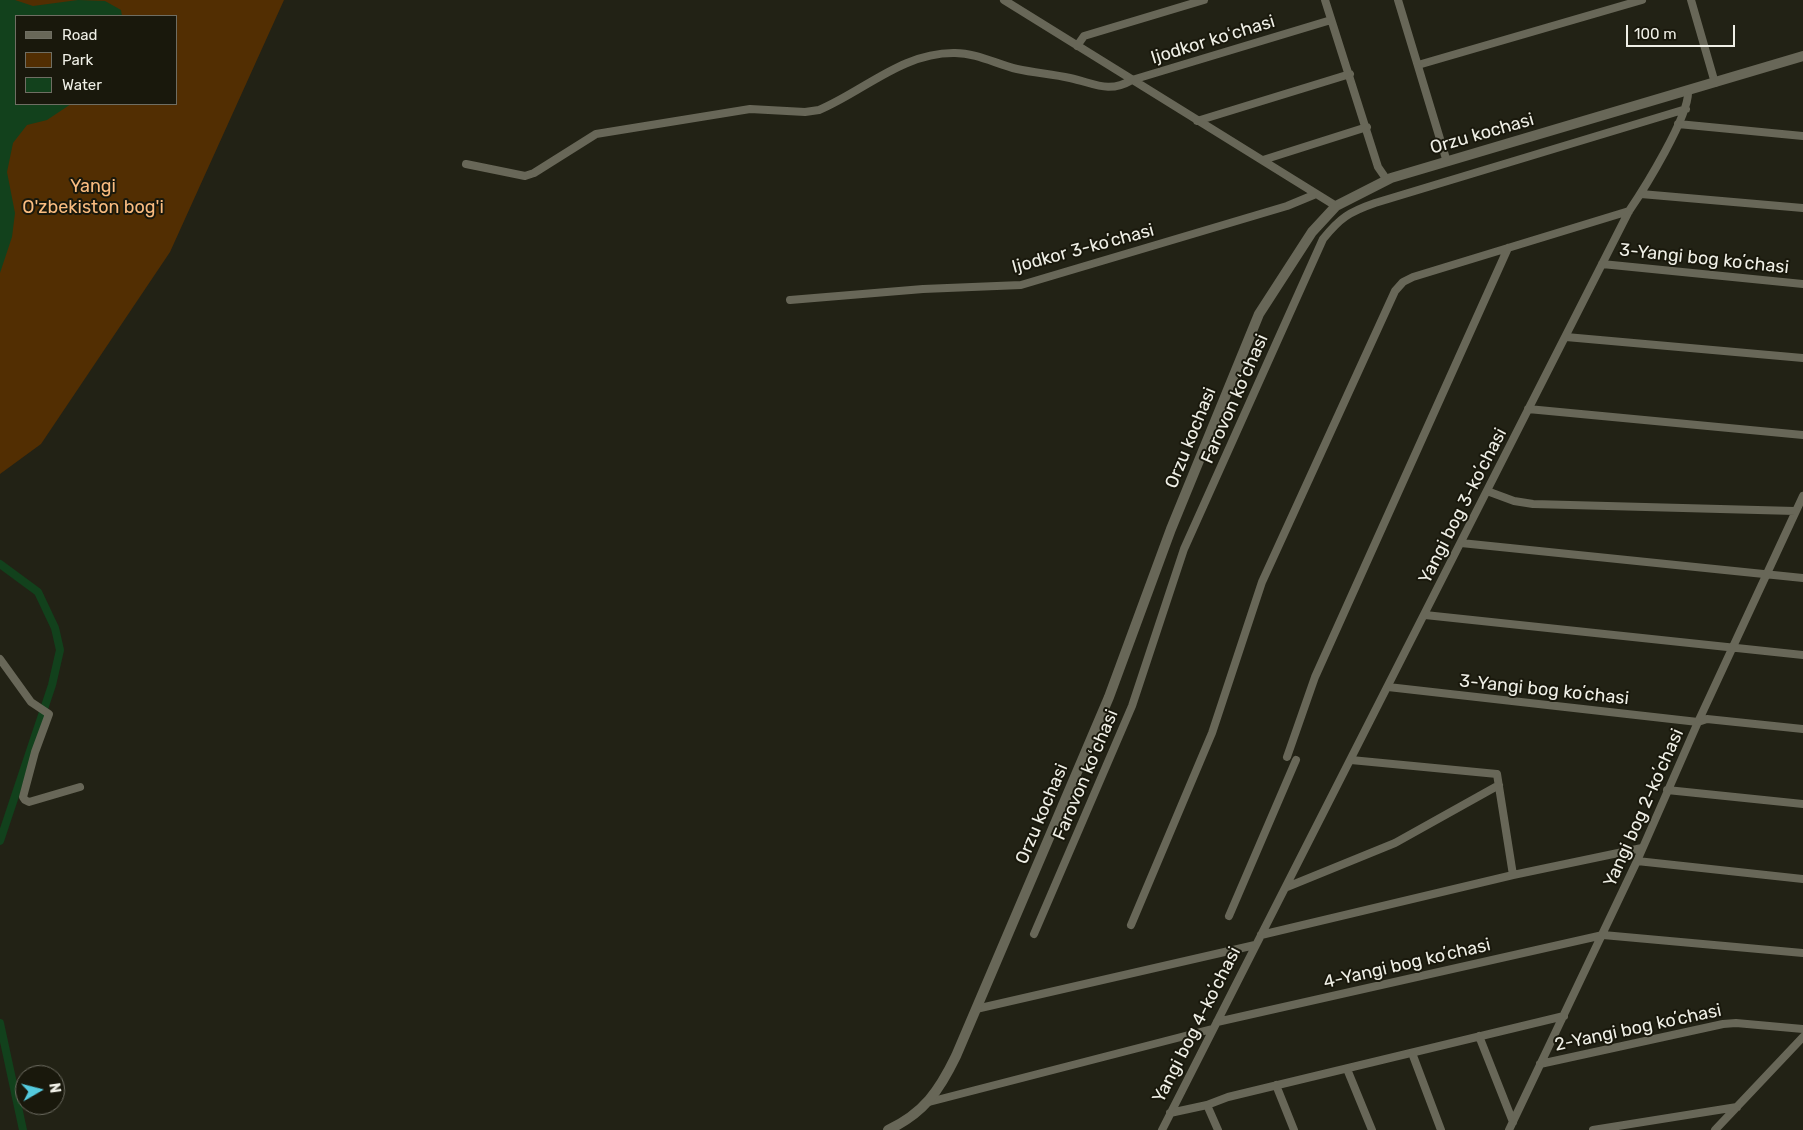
<!DOCTYPE html>
<meta charset="utf-8">
<style>
body{margin:0}
#map{position:relative;width:1803px;height:1130px;overflow:hidden;background:#222215;font-family:Rubik,sans-serif}
canvas{display:block}
.legend{position:absolute;left:15px;top:15px;width:162px;height:90px;box-sizing:border-box;background:#19180c;border:1px solid #6f6e63;margin:0;padding:6px 9px;list-style:none;font-size:15px;color:#efefe6}
.legend li{display:flex;align-items:center;gap:10px;height:25px}
.legend b{width:25px;border:1px solid #6f6e63}
.north{position:absolute;left:15px;top:1065px;width:50px;height:50px;box-sizing:border-box;background:#19180c;border:1px solid #6f6e63;border-radius:50%;rotate:82deg;font-size:14px;font-weight:700;line-height:20px;text-align:center;color:#efefe6}
.north::after{content:'';display:block;margin:auto;width:18px;height:22px;background:#54cade;clip-path:polygon(50% 0,100% 100%,50% 72%,0 100%)}
.scale{position:absolute;left:1626px;top:25px;width:109px;height:22px;box-sizing:border-box;border:2px solid #efefe6;border-top:0;padding-left:6px;font-size:15px;line-height:18px;white-space:nowrap;color:#efefe6;-webkit-text-stroke:4px #19180c;paint-order:stroke}
</style>
<div id="map">
<canvas width="1803" height="1130"></canvas>
<ul class="legend">
<li><b style="height:6px;background:#686758"></b>Road</li>
<li><b style="height:14px;background:#522e02"></b>Park</li>
<li><b style="height:14px;background:#12411c"></b>Water</li>
</ul>
<div class="north">N</div>
<div class="scale">100 m</div>
</div>
<script>
const ctx = document.querySelector('canvas').getContext('2d');
ctx.lineJoin = 'round';
function fillPath(path, color) { ctx.fillStyle = color; ctx.fill(path, 'evenodd'); }
function trace(path, color, width, dash) { ctx.strokeStyle = color; ctx.lineWidth = width; ctx.lineCap = dash ? 'butt' : 'round'; ctx.setLineDash(dash || []); ctx.stroke(path); }
function label(font, color, halo, rows, align = 'center') {
  ctx.font = font + ' Rubik,sans-serif'; ctx.lineWidth = 4; ctx.setLineDash([]); ctx.textBaseline = 'middle'; ctx.strokeStyle = halo; ctx.fillStyle = color; for (const [text, x, y, turn = 0] of rows) {
    ctx.save(); ctx.translate(x, y); ctx.rotate((+turn || 0) * Math.PI / 180); ctx.textAlign = isNaN(turn) ? turn : align; if (halo) ctx.strokeText(text, 0, 0); ctx.fillText(text, 0, 0); ctx.restore();
  }
}
const green = new Path2D(`
 M0 0H284L170 252 41 444 0 474ZM16 16H176V104H16Z`);
const water = new Path2D(`
 M0 0H15L33 6 78 0 105 1 121 10 122 16H16V104H71L47 120 27 125 13 143 7 172 15 213 12 237 0 273Z`);
const canal = new Path2D(`
 M0 564 38 592 55 628 60 650 52 685 0 841
 M0 1023 23 1130`);
const minor = new Path2D(`
 M1004 0 1336 206
 M1325 0 1378 167 1387 180
 M1398 0 1447 162
 M1691 0 1715 83
 M1077 46 1084 36 1204 0
 M1418 65 1642 0
 M1197 121 1350 74
 M1678 124 1803 136
 M1263 160 1367 127
 M466 164 525 176 534 173 596 134 750 109 805 112 819 110C864 91 903 52 955 53 977 53 996 64 1017 69 1035 73 1052 74 1070 78 1094 83 1108 94 1132 80L1331 20
 M1641 194 1803 208
 M1602 264 1803 284
 M790 300 923 289 1021 285 1287 206 1316 194
 M1566 337 1803 358
 M1528 409 1803 435
 M1487 491 1514 501 1533 504 1795 511
 M1461 543 1803 578
 M1425 615 1803 655
 M0 659 31 702 49 714 35 752 23 797 25 800 29 802 80 787
 M1388 687 1698 722 1707 719 1803 729
 M1287 757 1315 677 1508 248
 M1351 760 1497 774 1513 875
 M1667 790 1803 804
 M1637 861 1803 879
 M1287 887 1395 843 1499 785
 M1229 916 1296 760
 M1131 925 1212 733 1262 582 1395 291 1403 282 1413 277 1629 211
 M1034 934 1132 706 1184 549 1323 239C1340 218 1349 212 1375 203L1686 109
 M1261 935 1513 875 1642 848
 M976 1009 1255 945
 M1217 1022 1603 935 1803 953
 M1479 1036 1513 1122
 M1412 1053 1441 1130
 M1540 1064 1723 1024 1736 1023 1803 1029
 M1347 1069 1372 1130
 M1276 1085 1294 1130
 M929 1102 1212 1029
 M1207 1105 1218 1130
 M1170 1113 1207 1105 1228 1097 1564 1016
 M1162 1130 1629 211C1644 189 1690 115 1688 91
 M1509 1130 1637 861 1698 722 1803 496
 M1593 1130 1737 1107
 M1715 1130 1803 1037`);
const secondary = new Path2D(`
 M888 1130C924 1113 939 1091 956 1056L1109 697 1171 529 1259 314 1312 232 1336 206 1391 178 1803 56`);
const streetNames = [
 ["Ijodkor koʻchasi",1213,40,-17],
 ["Orzu kochasi",1482,134,-16],
 ["Ijodkor 3-koʼchasi",1083,249,-15],
 ["3-Yangi bog koʼchasi",1704,259,6],
 ["Farovon koʻchasi",1235,399,-66],
 ["Orzu kochasi",1191,438,-68],
 ["Yangi bog 3-koʼchasi",1463,506,-63],
 ["3-Yangi bog koʼchasi",1544,690,6],
 ["Farovon koʻchasi",1086,775,-67],
 ["Yangi bog 2-koʼchasi",1644,808,-66],
 ["Orzu kochasi",1042,814,-67],
 ["4-Yangi bog koʼchasi",1407,964,-13],
 ["Yangi bog 4-koʼchasi",1197,1025,-63],
 ["2-Yangi bog koʼchasi",1638,1028,-12]
];
const parkNames = [
 ["Yangi",93,187],
 ["O'zbekiston bog'i",93,208]
];
fillPath(green, '#522e02');
fillPath(water, '#12411c');
trace(canal, '#12411c', 8);
trace(minor, '#686758', 8);
trace(secondary, '#686758', 10);
label('18px', '#efefe6', '#19180c', streetNames);
label('18px', '#fabc80', '#19180c', parkNames);
</script>
